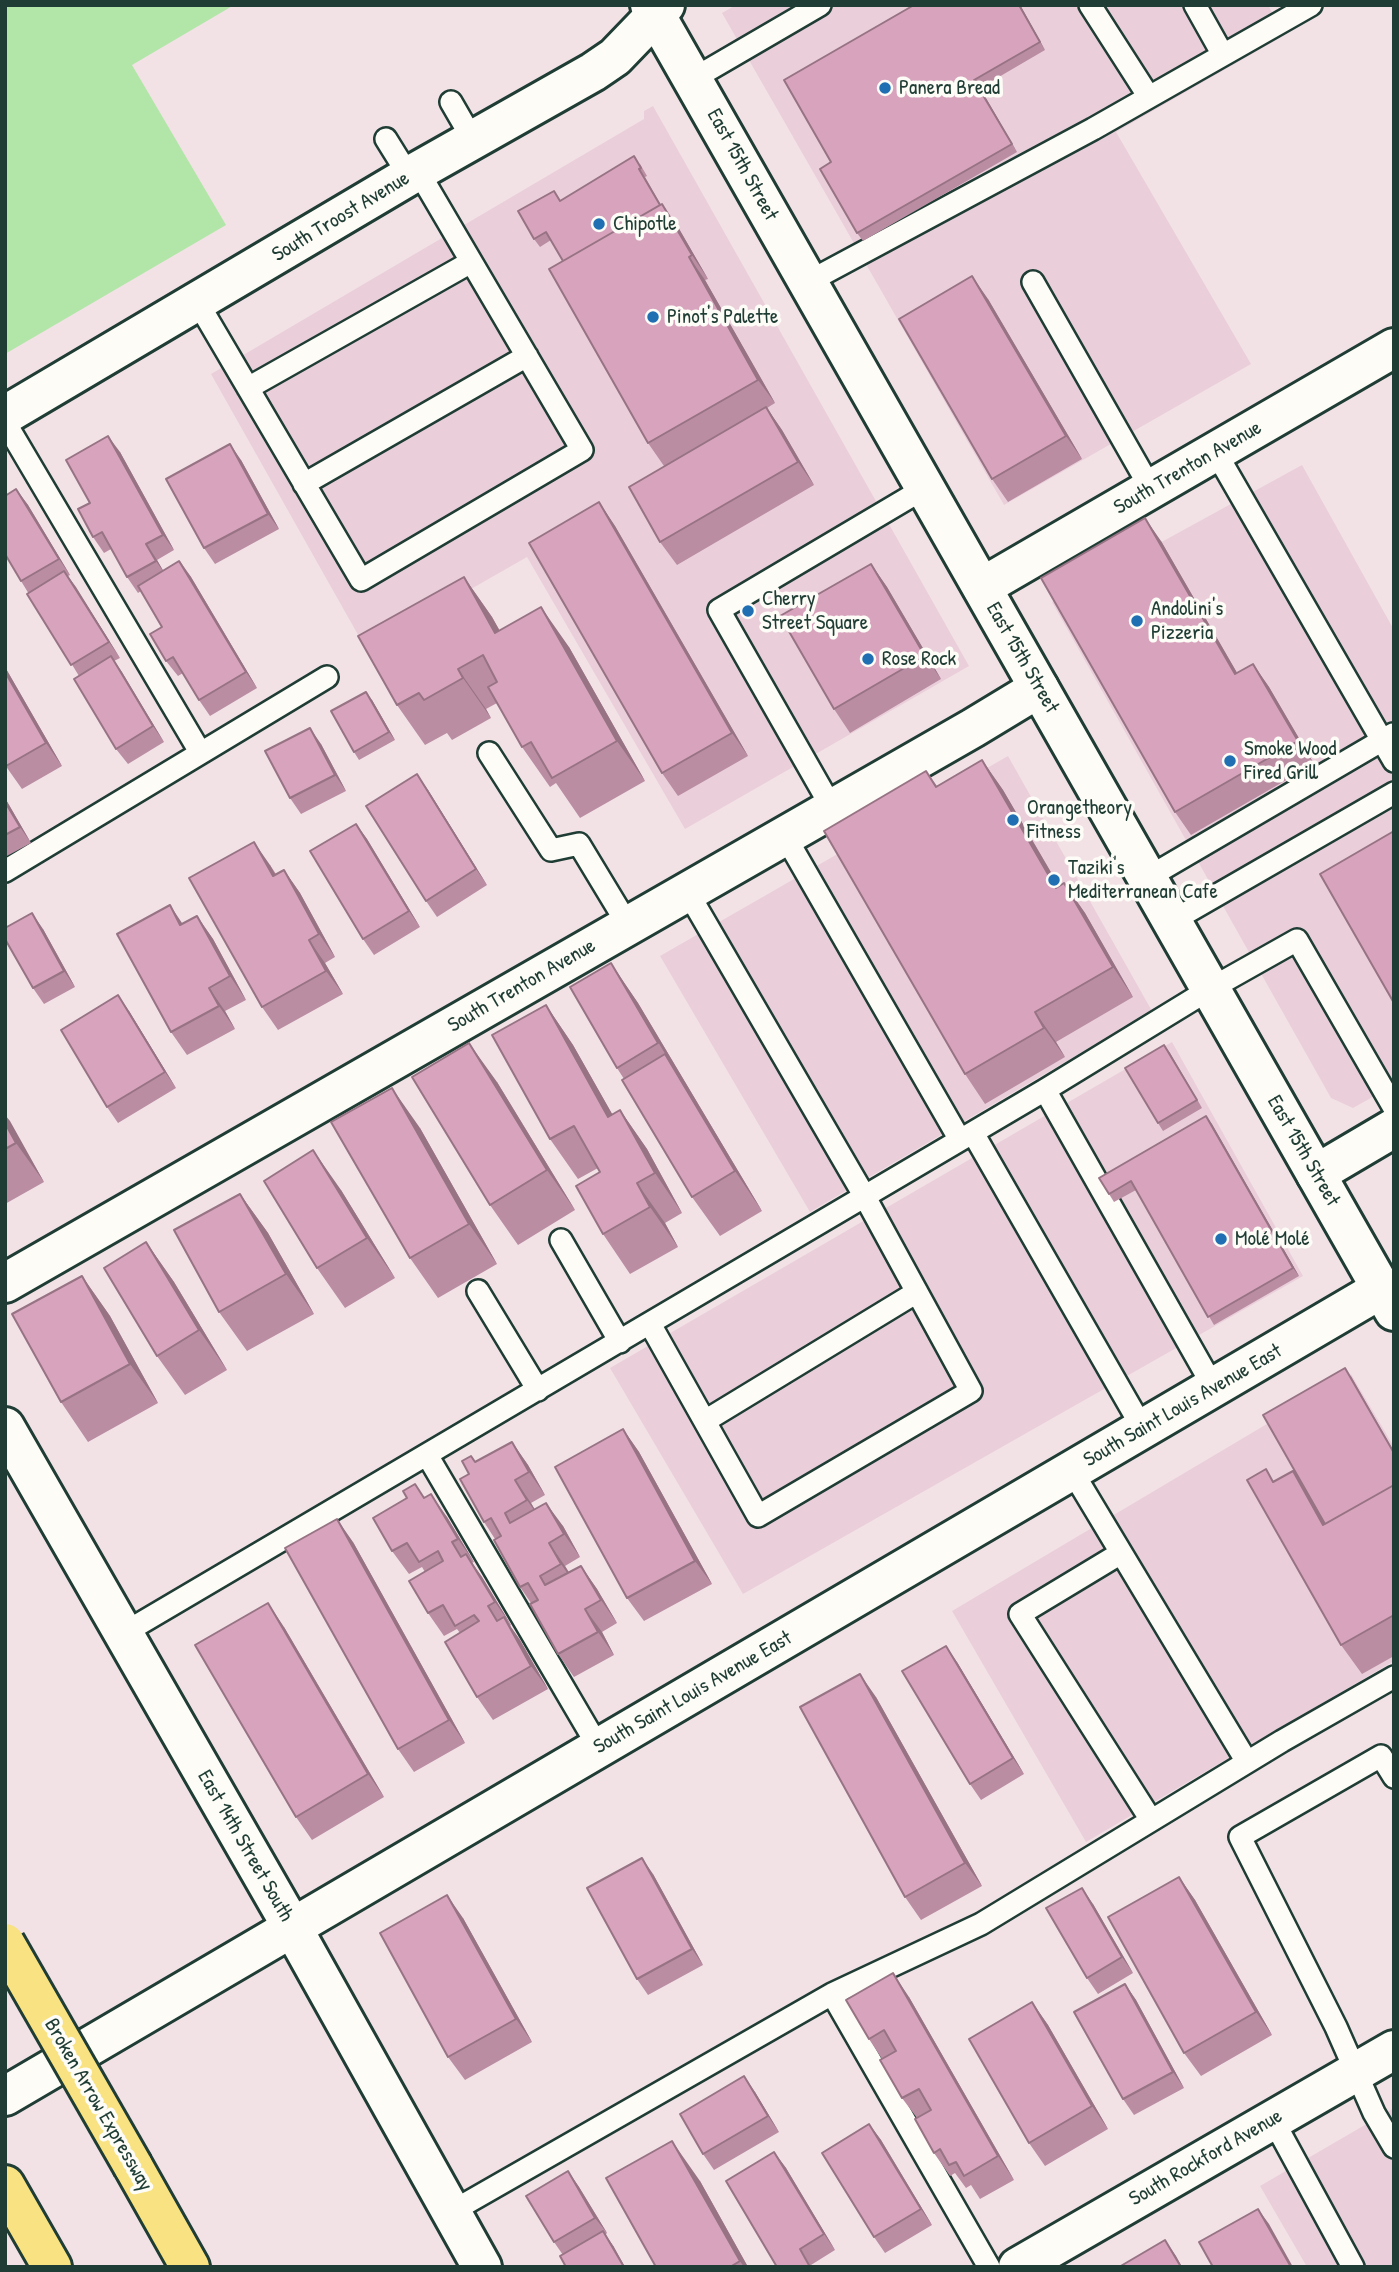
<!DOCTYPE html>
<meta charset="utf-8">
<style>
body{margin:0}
#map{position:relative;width:1399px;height:2272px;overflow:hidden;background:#f2e2e6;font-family:"Patrick Hand",sans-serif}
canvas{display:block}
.frame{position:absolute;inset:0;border:7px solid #1f3d34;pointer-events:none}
</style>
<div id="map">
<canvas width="1399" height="2272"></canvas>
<div class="frame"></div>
</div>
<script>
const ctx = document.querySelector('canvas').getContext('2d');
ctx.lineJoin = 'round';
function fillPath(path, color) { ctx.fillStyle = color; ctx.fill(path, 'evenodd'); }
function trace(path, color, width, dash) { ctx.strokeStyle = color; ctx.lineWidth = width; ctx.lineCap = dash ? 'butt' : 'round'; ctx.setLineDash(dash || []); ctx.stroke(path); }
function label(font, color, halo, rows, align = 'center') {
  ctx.font = font + ' "Patrick Hand",sans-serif'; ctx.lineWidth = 7; ctx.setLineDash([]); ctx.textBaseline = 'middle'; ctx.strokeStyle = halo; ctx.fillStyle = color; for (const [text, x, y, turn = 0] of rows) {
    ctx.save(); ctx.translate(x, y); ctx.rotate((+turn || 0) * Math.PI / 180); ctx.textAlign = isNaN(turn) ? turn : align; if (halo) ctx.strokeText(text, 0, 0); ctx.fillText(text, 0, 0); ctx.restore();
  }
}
const built = new Path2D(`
 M736 5H1268L1285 35 1116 132 1251 364 1004 505 722 13Z
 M653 106 969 666 685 829 527 557 366 649 211 374 644 119V111Z
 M1302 465 1394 630V1085L1353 1108 1331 1098 1052 602Z
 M1008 756 1152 1011 810 1212 660 956Z
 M1172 1042 1303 1276 743 1594 610 1368Z
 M1351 1374 1394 1447V1661L1086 1842 952 1611Z
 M1394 2108V2267H1307L1260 2186Z`);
const green = new Path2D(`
 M5 5H234L132 65 226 225 5 354Z`);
const service = new Path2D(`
 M1090 5 1149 97
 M1195 5 1223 55
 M693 79 820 5
 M451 102 473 140
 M386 139 409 176
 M808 282 1093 129 1311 5
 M1033 282 1151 489
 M198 303 361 580 582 450 418 171
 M248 388 471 262
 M5 422 200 752
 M1215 451 1394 761
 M304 484 527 356
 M489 753 551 850 579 844 628 925
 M832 808 719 610 925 488
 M785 836 960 1140
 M5 871 327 677
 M1147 878 1393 734
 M1172 921 1394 793
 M1045 1090 1214 1388
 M973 1133 1143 1429
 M561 1240 620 1342
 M478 1291 538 1390
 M650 1324 758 1516 971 1391 865 1197 687 891
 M705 1421 917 1292
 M427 1455 599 1748
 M1072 1471 1247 1762
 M1121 1553 1020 1614 1151 1820
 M124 1633 1045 1090 1210 989 1297 940 1394 1108
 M1394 1777 1381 1756 1240 1837 1336 2027 1374 2113 1394 2147
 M832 1994 989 2267
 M1273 2120 1353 2267
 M451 2212 832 1994 981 1924 1282 1741 1394 1677`);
const minor = new Path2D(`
 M5 415 409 176 593 72 615 57 665 5
 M982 587 1394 348
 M1316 1174 1394 1128
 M5 1283 973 728 1039 688
 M5 2096 1381 1289
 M1018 2267 1394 2050`);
const tertiary = new Path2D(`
 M650 5 1394 1311
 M5 1427 292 1927 482 2267`);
const motorway = new Path2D(`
 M133 2166 190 2267
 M5 2185 52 2267`);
const motorwayBridge = new Path2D(`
 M5 1943 133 2166`);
const wall = new Path2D(`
 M1020 5 1045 50 980 88 1017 152 863 241 857 233 831 162Z
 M640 164 647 176 645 177 661 205 662 204 678 227 708 279 705 280 775 403 767 408 782 430 814 485 677 565 660 542 664 466 648 443 563 261 551 240 540 247 534 239 561 200Z
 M988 299 1082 459 1008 502 992 479Z
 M120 452 174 550 157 560 163 571 180 561 191 577 257 688 210 716 199 700 183 673 178 676 166 661 162 627 141 591 138 593 127 577 111 549 104 553 93 537 90 503Z
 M241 460 279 529 215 564 204 548Z
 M16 489 28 505 70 575 68 576 120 658 114 661 164 742 128 764 116 749 79 676 21 581Z
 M599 502 615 526 748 756 678 796 662 773Z
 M1161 541 1237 673 1253 664 1269 687 1314 764 1191 835 1175 812Z
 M871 564 887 587 941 679 850 733 834 709Z
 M464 577 492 617 500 631 569 647 645 781 580 818 556 783 550 787 522 747 497 703 486 709 491 718 452 740 447 733 425 745 397 705Z
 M5 667 62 766 22 789 5 765Z
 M372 700 395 740 359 760 354 752Z
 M321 744 346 791 301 814 290 798Z
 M982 760 1003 790 1059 886 1064 883 1085 913 1133 997 1056 1042 1065 1057 985 1104 965 1074 926 771 937 786Z
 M428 790 487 885 437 917 426 901Z
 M5 798 31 843 5 857Z
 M356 824 367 839 420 927 374 955 363 939Z
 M270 865 276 874 284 870 300 893 335 957 325 963 343 994 278 1030 262 1007Z
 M197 916 213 939 246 1000 225 1011 235 1029 187 1055 171 1032 182 924Z
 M43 929 75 987 44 1004 33 988Z
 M611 964 638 1003 762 1211 720 1236 692 1197 624 1079 617 1068Z
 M546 1005 573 1045 612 1114 620 1110 647 1149 682 1213 665 1223 678 1247 630 1274 603 1234 600 1172 598 1168 578 1179 550 1139Z
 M129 1011 176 1088 118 1123 107 1107Z
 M1164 1045 1202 1108 1163 1131 1158 1123Z
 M497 1082 575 1210 518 1245 490 1205Z
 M5 1115 44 1182 5 1204Z
 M1206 1116 1299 1276 1214 1325 1136 1190 1114 1202 1109 1194Z
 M420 1128 497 1264 438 1298 410 1258Z
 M341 1190 395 1278 345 1308 317 1268Z
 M240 1194 268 1233 314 1314 247 1351 219 1312Z
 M146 1242 174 1282 227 1370 185 1395 157 1356Z
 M82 1276 110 1316 158 1403 88 1442 61 1402Z
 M1351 1376 1394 1452V1656L1362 1674 1341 1645 1275 1482 1307 1492Z
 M623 1429 639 1452 712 1584 644 1621 627 1598Z
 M512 1442 528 1465 545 1495 531 1503 535 1510 563 1526 580 1557 565 1566 569 1572 581 1566 597 1589 617 1623 602 1632 614 1655 574 1677 558 1654 531 1603 520 1587 495 1539 484 1522 469 1474 471 1456 476 1462Z
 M424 1498 447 1517 474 1562 472 1563 482 1577 511 1625 510 1626 520 1640 548 1689 493 1720 477 1697 460 1633 457 1629 444 1636 428 1613 425 1572 422 1567 409 1574 392 1551Z
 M353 1542 465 1743 414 1772 398 1749Z
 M284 1627 384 1797 312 1840 296 1817Z
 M957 1662 1024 1774 981 1800 970 1784Z
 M876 1697 982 1886 921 1920 905 1897Z
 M653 1874 703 1965 648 1995 637 1979Z
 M1179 1877 1195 1900 1272 2035 1201 2076 1184 2053Z
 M1093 1904 1133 1973 1098 1994 1087 1978Z
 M463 1918 532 2042 465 2080 448 2057Z
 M1125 1984 1136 2000 1184 2088 1134 2115 1123 2099Z
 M909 1997 1014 2180 980 2199 971 2185 966 2188 955 2173 950 2176 934 2153 917 2118 902 2098 882 2059 869 2039Z
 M1032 2002 1048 2025 1108 2129 1045 2166 1029 2143Z
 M755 2092 779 2132 714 2170 703 2154Z
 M869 2124 881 2140 932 2225 885 2253 874 2237Z
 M774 2152 786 2168 835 2250 811 2265 777 2267Z
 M568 2171 579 2187 607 2233 605 2235 614 2247 563 2255 554 2242Z
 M700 2181 748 2267H656Z`);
const shadedWall = new Path2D(`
 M1019 5H1020L1045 50 1040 42Z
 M974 80 980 88 1017 152 1012 144Z
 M662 204 678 227 708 279 692 255Z
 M689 257 705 280 775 403 758 380Z
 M972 276 988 299 1082 459 1066 436Z
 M766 407 782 430 814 485 798 462Z
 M108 436 120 452 174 550 163 535Z
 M230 444 241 460 279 529 268 514Z
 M16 489 28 505 70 575 59 559Z
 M599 502 615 526 748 756 732 733Z
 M1145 518 1161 541 1251 697 1235 674Z
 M146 544 157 560 167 577 156 561Z
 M179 561 191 577 257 688 246 672Z
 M871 564 887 587 941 679 925 656Z
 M64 571 76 587 120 658 109 642Z
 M464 577 492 617 523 673 495 633Z
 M541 607 569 647 645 781 617 741Z
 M111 656 122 672 164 742 153 726Z
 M1253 664 1269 687 1314 764 1298 741Z
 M5 667 62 766 46 743 5 672Z
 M458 669 486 709 491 718 463 678Z
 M366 692 372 700 395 740 389 732Z
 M310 728 321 744 346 791 335 775Z
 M982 760 1003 790 1077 917 1056 888Z
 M417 774 428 790 487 885 476 869Z
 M5 798 31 843 20 827 5 802Z
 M356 824 367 839 420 927 409 911Z
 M254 842 270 865 289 899 273 876Z
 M284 870 300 893 335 957 319 934Z
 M1064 883 1085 913 1133 997 1113 967Z
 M170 905 186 929 180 925Z
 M32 913 43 929 75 987 64 971Z
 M197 916 213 939 246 1000 230 976Z
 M309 940 325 963 343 994 326 971Z
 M611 963 638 1003 762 1211 735 1171Z
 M209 988 225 1011 235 1029 219 1006Z
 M118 995 129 1011 176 1088 165 1072Z
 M546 1005 573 1045 636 1156 608 1117Z
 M1035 1012 1056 1042 1065 1057 1044 1028Z
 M469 1043 497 1082 575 1210 547 1170Z
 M1164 1045 1170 1053 1202 1108 1197 1100Z
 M392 1088 420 1128 497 1264 469 1224Z
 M620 1110 647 1149 682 1213 655 1173Z
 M5 1115 10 1121 44 1182 16 1143 5 1123Z
 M1206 1116 1212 1124 1299 1276 1293 1268Z
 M313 1150 341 1190 395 1278 367 1238Z
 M637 1183 665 1223 678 1247 650 1207Z
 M240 1194 268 1233 314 1314 286 1274Z
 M146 1242 174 1282 227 1370 199 1330Z
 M82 1276 110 1316 158 1403 130 1364Z
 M623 1429 639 1452 712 1584 695 1561Z
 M512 1442 528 1465 545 1495 529 1472Z
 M1293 1471 1313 1501 1339 1546 1323 1525Z
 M515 1480 531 1503 543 1523 527 1500Z
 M431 1494 447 1517 474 1562 458 1539Z
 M546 1503 563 1526 580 1557 564 1534Z
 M337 1519 353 1542 465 1743 449 1720Z
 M549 1543 565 1566 577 1587 561 1564Z
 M466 1554 482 1577 511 1625 495 1602Z
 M581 1566 597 1589 617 1623 601 1600Z
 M268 1603 284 1627 384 1797 368 1774Z
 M585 1609 602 1632 614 1655 598 1632Z
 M504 1617 520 1640 548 1689 531 1666Z
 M946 1646 957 1662 1024 1774 1013 1758Z
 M860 1674 876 1697 982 1886 965 1863Z
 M642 1858 653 1874 703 1965 692 1949Z
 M1179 1877 1195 1900 1272 2035 1256 2012Z
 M1082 1888 1093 1904 1133 1973 1122 1957Z
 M447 1895 463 1918 532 2042 516 2019Z
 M893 1973 909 1997 1014 2180 998 2156Z
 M1125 1984 1136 2000 1184 2088 1173 2072Z
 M1032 2002 1048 2025 1108 2129 1092 2106Z
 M744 2076 755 2092 779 2132 768 2116Z
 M869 2124 881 2140 932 2225 921 2209Z
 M672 2141 700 2181 748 2267H744L740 2261Z
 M774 2152 786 2168 835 2250 824 2234Z
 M568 2171 579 2187 607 2233 595 2218Z
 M1258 2209 1269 2224 1293 2267H1291Z
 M603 2231 614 2247 625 2267H624Z
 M1165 2240 1176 2256 1182 2267H1181Z`);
const building = new Path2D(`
 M914 5H1019L1040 42 974 80 1012 144 857 233 820 169 831 162 784 80Z
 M634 156 641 168 639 169 660 205 563 261 546 232 534 239 518 211 554 191 560 201Z
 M662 204 692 255 689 257 758 380 648 443 549 269Z
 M972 276 1066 436 992 479 899 319Z
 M766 407 798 462 660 542 629 487Z
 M108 436 163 535 146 544 156 561 127 577 102 532 93 537 78 509 90 503 66 460Z
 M230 444 268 514 204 548 166 479Z
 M16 489 59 559 21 581 5 554V496Z
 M599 502 732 733 662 773 529 543Z
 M1145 518 1235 674 1253 664 1298 741 1175 812 1041 578Z
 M179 561 246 672 199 700 173 657 166 661 150 634 162 627 138 586Z
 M871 564 925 656 834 709 780 616Z
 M64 571 109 642 71 665 27 594Z
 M464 577 495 633 541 607 617 741 552 778 531 742 522 747 488 687 497 682 483 655 458 669 463 678 424 700 419 693 397 705 358 636Z
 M111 656 153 726 116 749 74 679Z
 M5 672 46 743 6 766 5 765Z
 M366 692 389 732 354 752 331 711Z
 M310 728 335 775 290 798 265 751Z
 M982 760 1056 888 1064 883 1113 967 1035 1012 1044 1028 965 1074 824 831 926 771 936 787Z
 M417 774 476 869 426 901 366 806Z
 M5 802 20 827 5 835Z
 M356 824 409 911 363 939 310 851Z
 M1394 831V1003L1320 874Z
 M254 842 273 876 284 870 319 934 309 940 326 971 262 1007 189 878Z
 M170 905 180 925 197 916 230 976 209 988 219 1006 171 1032 117 934Z
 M32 913 64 971 33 988 5 939V928Z
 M611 963 658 1043 617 1068 570 987Z
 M118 995 165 1072 107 1107 61 1030Z
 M546 1005 608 1117 620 1110 655 1173 637 1183 650 1207 603 1234 576 1186 600 1172 574 1126 550 1139 492 1035Z
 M469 1043 547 1170 490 1205 412 1077Z
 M1164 1045 1197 1100 1158 1123 1125 1068Z
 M665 1054 735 1171 692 1197 622 1080Z
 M392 1088 469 1224 410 1258 331 1122Z
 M1206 1116 1293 1268 1208 1317 1131 1181 1109 1194 1099 1178Z
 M5 1123 16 1143 5 1149Z
 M313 1150 367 1238 317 1268 264 1181Z
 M240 1194 286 1274 219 1312 174 1230Z
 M146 1242 199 1330 157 1356 104 1268Z
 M82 1276 130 1364 61 1402 12 1314Z
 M1345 1368 1394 1453V1485L1325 1524 1263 1415Z
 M623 1429 695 1561 627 1598 555 1467Z
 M512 1442 529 1472 515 1480 527 1500 505 1513 510 1523 546 1503 564 1534 549 1543 561 1564 540 1576 545 1585 581 1566 601 1600 585 1609 598 1632 558 1654 530 1604 538 1600 528 1583 520 1587 494 1540 501 1536 491 1518 484 1522 460 1479 469 1474 462 1461 471 1456 475 1462Z
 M1266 1469 1273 1482 1293 1471 1323 1525 1394 1485V1615L1341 1645 1247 1480Z
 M415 1484 424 1498 431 1494 458 1539 452 1542 461 1557 466 1554 495 1602 488 1606 497 1621 504 1617 531 1666 477 1697 445 1642 479 1621 474 1615 455 1626 443 1605 428 1613 409 1581 443 1561 438 1551 419 1562 407 1543 392 1551 373 1518 407 1498 403 1491Z
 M337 1519 449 1720 398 1749 285 1548Z
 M268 1603 368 1774 296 1817 195 1645Z
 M946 1646 1013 1758 970 1784 902 1671Z
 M860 1674 965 1863 905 1897 800 1707Z
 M642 1858 692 1949 637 1979 587 1888Z
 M1179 1877 1256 2012 1184 2053 1108 1917Z
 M1082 1888 1122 1957 1087 1978 1046 1908Z
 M447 1895 516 2019 448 2057 380 1933Z
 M893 1973 998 2156 964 2176 956 2162 949 2165 940 2149 934 2153 915 2119 931 2110 919 2089 902 2098 880 2060 896 2051 884 2030 869 2039 846 2000Z
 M1125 1984 1173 2072 1123 2099 1074 2012Z
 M1032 2002 1092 2106 1029 2143 969 2039Z
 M744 2076 768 2116 703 2154 680 2114Z
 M869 2124 921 2209 874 2237 822 2153Z
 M672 2141 740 2261 730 2267H656L606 2178Z
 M774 2152 824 2234 800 2249 810 2267H777L726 2181Z
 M568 2171 595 2218 554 2242 526 2196Z
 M1258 2209 1291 2267H1213L1199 2242Z
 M603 2231 624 2267H566L560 2256Z
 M1165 2240 1181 2267H1119Z`);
const markers = [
 [885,88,7,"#1f6fb2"],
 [599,224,7,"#1f6fb2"],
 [653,317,7,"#1f6fb2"],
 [748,611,7,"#1f6fb2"],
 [1137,621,7,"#1f6fb2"],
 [868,659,7,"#1f6fb2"],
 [1230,761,7,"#1f6fb2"],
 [1013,820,7,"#1f6fb2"],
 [1054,880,7,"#1f6fb2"],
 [1221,1239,7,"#1f6fb2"]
];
const poiNames = [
 ["Panera Bread",899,88],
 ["Chipotle",613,224],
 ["Pinot's Palette",667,317],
 ["Cherry",762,599],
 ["Street Square",762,623],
 ["Andolini's",1151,609],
 ["Pizzeria",1151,633],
 ["Rose Rock",882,659],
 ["Smoke Wood",1244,749],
 ["Fired Grill",1244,773],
 ["Orangetheory",1027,808],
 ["Fitness",1027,832],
 ["Taziki's",1068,868],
 ["Mediterranean Cafe",1068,892],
 ["Molé Molé",1235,1239]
];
const streetNames = [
 ["East 15th Street",742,165,61],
 ["South Troost Avenue",341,217,-31],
 ["South Trenton Avenue",1188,468,-30],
 ["East 15th Street",1022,658,60],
 ["South Trenton Avenue",522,986,-30],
 ["East 15th Street",1303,1151,60],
 ["South Saint Louis Avenue East",1183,1406,-30],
 ["South Saint Louis Avenue East",693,1693,-30],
 ["East 14th Street South",245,1846,60],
 ["Broken Arrow Expressway",98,2105,60],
 ["South Rockford Avenue",1206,2158,-30]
];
fillPath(built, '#eacfda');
fillPath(green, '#b2e6a8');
trace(service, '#1f3d34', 26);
trace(minor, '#1f3d34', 44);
trace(tertiary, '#1f3d34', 44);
trace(motorway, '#1f3d34', 44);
trace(service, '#fdfcf7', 21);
trace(minor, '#fdfcf7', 38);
trace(tertiary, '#fdfcf7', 38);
trace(motorway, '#f8e281', 38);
trace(motorwayBridge, '#1f3d34', 44, []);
trace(motorwayBridge, '#f8e281', 38);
fillPath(wall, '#ba8da3');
fillPath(shadedWall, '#977384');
fillPath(building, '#d8a4bd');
trace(building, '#977384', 2);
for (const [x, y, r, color] of markers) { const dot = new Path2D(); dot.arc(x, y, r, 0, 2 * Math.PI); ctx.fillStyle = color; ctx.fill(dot); trace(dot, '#fdfcf7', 2.5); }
label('21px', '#1f3d34', '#fdfcf7', poiNames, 'left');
label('21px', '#1f3d34', '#fdfcf7', streetNames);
</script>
